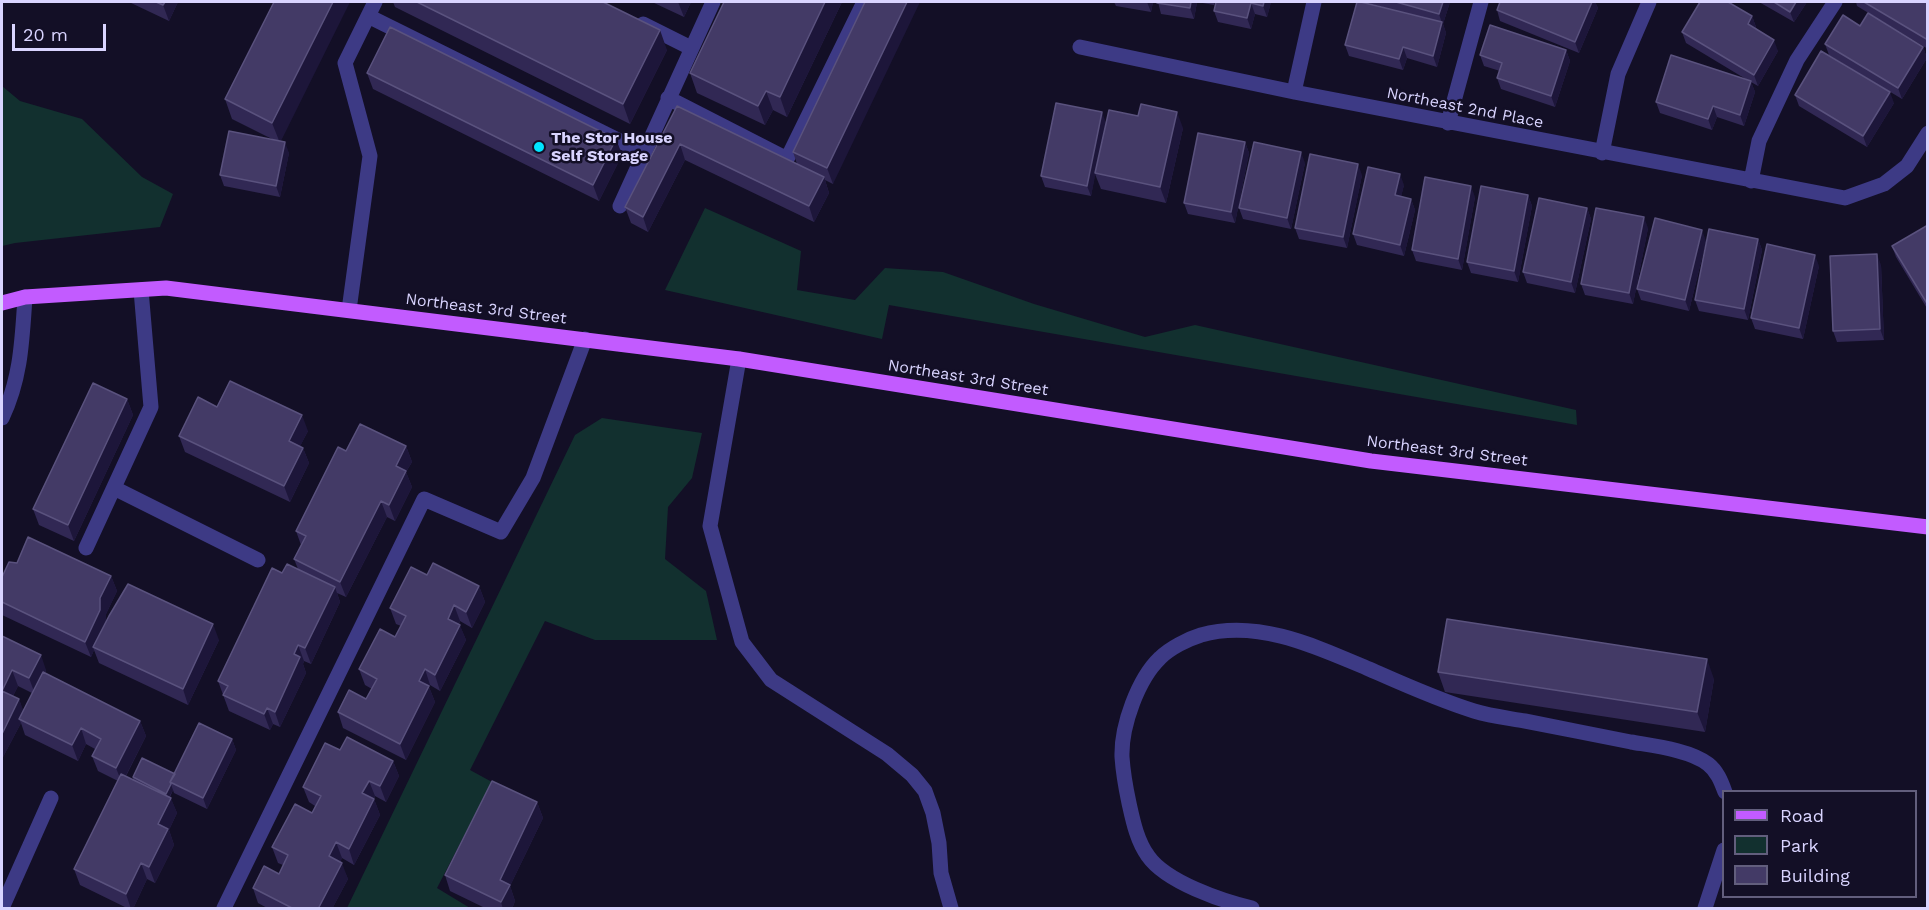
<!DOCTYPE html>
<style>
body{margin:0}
#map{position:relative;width:1929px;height:910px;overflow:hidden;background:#130f26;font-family:"Work Sans",sans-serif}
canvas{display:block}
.frame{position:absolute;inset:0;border:3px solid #d9d4ff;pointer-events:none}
.legend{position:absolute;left:1722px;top:790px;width:195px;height:108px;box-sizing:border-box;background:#130f26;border:2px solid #625e7d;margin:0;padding:8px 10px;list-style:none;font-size:18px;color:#d9d4ff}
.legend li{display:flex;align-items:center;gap:12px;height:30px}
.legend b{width:30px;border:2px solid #625e7d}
.scale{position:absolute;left:12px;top:24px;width:94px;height:27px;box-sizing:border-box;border:3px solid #d9d4ff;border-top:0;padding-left:8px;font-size:18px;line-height:21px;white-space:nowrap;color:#d9d4ff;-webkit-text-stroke:4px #130f26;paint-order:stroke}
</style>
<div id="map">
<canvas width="1929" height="910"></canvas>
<div class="frame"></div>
<ul class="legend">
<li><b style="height:8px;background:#c25bff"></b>Road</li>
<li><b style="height:16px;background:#12302f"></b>Park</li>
<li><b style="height:16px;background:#433a66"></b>Building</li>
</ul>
<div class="scale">20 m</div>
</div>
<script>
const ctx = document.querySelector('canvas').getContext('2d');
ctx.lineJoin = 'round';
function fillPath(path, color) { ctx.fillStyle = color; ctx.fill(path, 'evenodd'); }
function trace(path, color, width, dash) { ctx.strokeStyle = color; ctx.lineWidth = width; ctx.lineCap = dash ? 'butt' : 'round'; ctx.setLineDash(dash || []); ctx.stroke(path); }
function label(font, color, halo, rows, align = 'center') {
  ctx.font = font + ' "Work Sans",sans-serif'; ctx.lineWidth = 5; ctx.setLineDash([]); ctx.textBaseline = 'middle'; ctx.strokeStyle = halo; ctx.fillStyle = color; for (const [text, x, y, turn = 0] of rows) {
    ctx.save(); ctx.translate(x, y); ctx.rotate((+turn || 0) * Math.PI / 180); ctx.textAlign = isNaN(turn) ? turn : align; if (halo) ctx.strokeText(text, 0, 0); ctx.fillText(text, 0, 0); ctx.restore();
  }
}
const green = new Path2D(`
 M2 86 20 101 82 119 142 177 173 194 160 227 15 243 2 246Z
 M705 208 801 251 797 290 855 300 885 268 943 272 1034 304 1145 337 1195 325 1576 410 1577 425 889 305 882 339 665 290Z
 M602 418 702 433 692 478 668 507 665 559 706 591 717 640H595L545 621 470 770 492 782 437 888 470 908H347L575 435Z`);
const minor = new Path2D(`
 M368 16 644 153
 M643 24 691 48
 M1080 47 1294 92 1845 198 1884 184 1907 166 1928 133
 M1294 92 1314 2
 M668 98 787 159 864 2
 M1448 123 1481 2
 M1602 153 1618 74 1649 2
 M1751 181 1759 141 1797 60 1835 2
 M620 206 713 2
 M349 310 370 156 345 63 375 2
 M739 359 710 526 742 642 771 680 887 754 912 775 925 791 933 813 939 843 941 873 951 908
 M2 418C21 378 22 341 25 297
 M114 488 258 560
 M86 548 151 407 141 290
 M2 908 51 798
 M224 908 424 499 501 532 533 478 585 339
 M1252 908C1222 901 1166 882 1148 856 1137 841 1133 821 1129 803 1126 789 1123 772 1122 757 1121 726 1138 679 1160 658 1170 648 1188 639 1201 635 1259 619 1317 647 1369 669 1403 684 1438 700 1474 711 1490 716 1508 718 1525 721 1560 728 1596 735 1631 742 1654 746 1690 750 1708 764 1717 771 1721 781 1725 792
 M1705 908 1724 850`);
const major = new Path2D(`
 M2 303 25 297 166 288 739 359 1371 461 1928 527`);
const wall = new Path2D(`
 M129 2H178L169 21Z
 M274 2 280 141 289 153 280 197 224 186 220 175 274 140 232 119 225 99Z
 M393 2H603L667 50 630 124 395 7Z
 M652 2H691L684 17Z
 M724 2H842L787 117 773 110 765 125 697 93 690 73Z
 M865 2 833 184 825 180 829 193 814 222 685 160 648 232 631 223 625 207 677 106 797 164 793 152Z
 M1114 2H1153L1151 12 1116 6Z
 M1158 2H1215L1214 5 1197 2 1194 19 1161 14Z
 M1216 2H1271L1267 17 1255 14 1251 29 1218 22 1214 11Z
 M1364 2H1450L1443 24 1446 33 1437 67 1407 58 1403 70 1349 56 1345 45 1383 7Z
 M1500 2H1595L1598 8 1579 53 1500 21 1497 10Z
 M1759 2H1807L1794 22Z
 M1856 2H1928V49L1857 6Z
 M1752 16 1756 27V28L1778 51 1758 86 1751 82 1755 92 1744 126 1717 117 1712 130 1660 113 1656 102 1749 81 1686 43 1682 32Z
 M1860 26 1923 47 1927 58 1902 99 1829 55 1825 44Z
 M1566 50 1570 61 1555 107 1501 89 1497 78 1500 71 1484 66 1480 55Z
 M367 73 616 139 622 155 599 201 373 89Z
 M1795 95 1894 103 1867 147 1799 106Z
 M1106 123 1100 150 1183 128 1166 203 1101 189 1095 174 1091 196 1045 187 1041 176Z
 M1245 142 1249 153 1235 223 1188 214 1184 203Z
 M1305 163 1291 229 1243 219 1239 208Z
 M1362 175 1347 248 1299 239 1295 228Z
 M1404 185 1401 196 1411 199 1415 210 1404 256 1357 245 1353 234Z
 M1528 195 1532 206 1518 282 1471 273 1467 262Z
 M1475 197 1462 270 1416 261 1412 250Z
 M1587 208 1591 219 1575 293 1527 283 1523 272Z
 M1928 225V310L1896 257 1892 246Z
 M1648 228 1633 304 1585 295 1581 284Z
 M1758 239 1762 250 1748 320 1699 311 1695 300Z
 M1706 241 1689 311 1641 300 1637 289Z
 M1881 265 1884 340 1837 342 1833 331Z
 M1819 266 1803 339 1755 329 1751 318Z
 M127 399 133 415 74 541 39 525 33 509Z
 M217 407 308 431 300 446 303 448 309 463 290 502 185 452 179 436Z
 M406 446 412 462 406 472 412 487 395 521 387 517 346 597 337 593 340 602 311 664 304 661 303 664 306 673 280 727 273 724 270 730 229 711 218 681 282 573 298 569 294 559 301 545 296 531 346 451Z
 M427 575 479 586 485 602 472 628 460 621 459 624 466 640 440 691 430 685 429 687 435 702 406 760 343 728 338 712 366 699 372 689 365 685 359 669 395 637 401 626 396 624 390 608Z
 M111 576 117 591 106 614V621L219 640 188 705 99 663 94 650 91 657 2 615V577Z
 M2 636 46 670 45 673 140 721 146 736 126 776 133 780V777L175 774 232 739 236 750 207 809 174 793 173 790 170 797 177 813 169 830 174 845 155 883 147 879 133 909H129L80 885 74 869 118 781 98 771 92 756 95 749 86 744 78 761 25 735 21 723 3 757 2 756ZM18 686 32 693 23 711 19 699 13 696Z
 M1438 672 1714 679 1705 732 1445 692Z
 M340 750 393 761 399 776 386 802 375 796 374 799 380 815 354 865 342 858 340 862 348 879 332 909H269L258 903 253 888 279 874 283 865 278 863 272 847 312 813 315 806 309 802 303 787Z
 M537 802 543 818 510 886 515 901 512 909H487L450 891 445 875Z`);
const shadedWall = new Path2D(`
 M165 2H178L169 21 163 5Z
 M333 2H350L280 143 272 123Z
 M678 2H691L684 17Z
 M825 2H842L787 117 780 97Z
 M907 2H920L833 184 827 168Z
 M1147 2H1153L1151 12Z
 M1191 2H1197L1194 19 1190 8Z
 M1264 2H1271L1267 17 1263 6Z
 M1443 2H1450L1443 24 1446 33 1437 67 1433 56 1442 23 1439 14Z
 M1592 2H1595L1598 8 1579 53 1575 42Z
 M1796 2H1807L1794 22 1790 12Z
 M1251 3 1255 14 1251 29 1247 18Z
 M1752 16 1756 27 1752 35 1748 24Z
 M660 30 667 50 630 124 623 104Z
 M1774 40 1778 51 1758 86 1754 75Z
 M1403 47 1407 58 1403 70 1399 59Z
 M1923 47 1927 58 1902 99 1898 88Z
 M1566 50 1570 61 1555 107 1551 96Z
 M1751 81 1755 92 1744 126 1740 115Z
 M766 91 773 110 765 125 758 106Z
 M1890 92 1894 103 1867 147 1863 136Z
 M1713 106 1717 117 1712 130 1708 119Z
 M1102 112 1106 123 1091 196 1087 186Z
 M1177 112 1183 128 1166 203 1160 187Z
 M616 139 622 155 599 201 593 185Z
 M285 142 289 153 280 197 276 186Z
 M1245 142 1249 153 1235 223 1231 212Z
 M680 144 685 160 648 232 643 217Z
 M1301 152 1305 163 1291 229 1287 218Z
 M1358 164 1362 175 1347 248 1343 237Z
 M1400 174 1404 185 1399 206 1395 195Z
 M824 177 829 193 814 222 809 206Z
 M1471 186 1475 197 1462 270 1458 259Z
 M1528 195 1532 206 1518 282 1514 271Z
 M1411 199 1415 210 1404 256 1400 245Z
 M1587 208 1591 219 1575 293 1571 282Z
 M1644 217 1648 228 1633 304 1629 293Z
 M1702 230 1706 241 1689 311 1685 300Z
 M1758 239 1762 250 1748 320 1744 309Z
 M1877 254 1881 265 1884 340 1880 329Z
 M1815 255 1819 266 1803 339 1799 328Z
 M127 399 133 415 74 541 68 525Z
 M302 415 308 431 295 456 289 441Z
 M406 446 412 462 406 472 412 487 395 521 389 505 396 466Z
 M303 448 309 463 290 502 284 486Z
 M381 501 387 517 346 597 340 582Z
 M111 576 117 591 106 614V626L93 647 94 650 91 657 85 642 100 598Z
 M479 586 485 602 472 628 466 612Z
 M335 587 340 602 311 664 305 648Z
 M454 605 460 621 453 634 448 619Z
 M213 624 219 640 188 705 183 689Z
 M460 625 466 640 440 691 435 675Z
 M298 645 304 661 303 664 306 673 280 727 275 712 294 654Z
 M41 655 46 670 35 694 29 678Z
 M1707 659 1714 679 1705 732 1697 712Z
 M425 669 430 685 429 687 435 702 406 760 400 744 419 681Z
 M12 670 18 686 8 706 2 691Z
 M19 699 25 715 19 719 21 723 3 757 2 752V734Z
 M267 708 273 724 270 730 264 714Z
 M140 721 146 736 122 783 116 768Z
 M81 728 86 744 78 761 72 745Z
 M232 739 236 750 207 809 203 798Z
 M393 761 399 776 386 802 380 786Z
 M369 781 375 796 368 809 362 793Z
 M171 784 173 790 168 799 166 794Z
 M171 798 177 813 169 830 174 845 155 883 149 867 158 824Z
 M374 799 380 815 354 865 349 849Z
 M537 802 543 818 510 886 515 901 512 909H503L501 902 500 880Z
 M336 842 342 858 335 872 329 856Z
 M141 863 147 879 133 909H131L126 894Z
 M342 863 348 879 332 909H318Z`);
const building = new Path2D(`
 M156 2H165L163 5Z
 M274 2H333L272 123 225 99Z
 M417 2H603L660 30 623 104Z
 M724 2H825L780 97 766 91 758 106 690 73Z
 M865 2H907L827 168 793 152Z
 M1158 2H1191L1190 8 1157 3Z
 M1216 2H1264L1263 6 1251 3 1247 18 1214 11Z
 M1357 2H1361L1442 22 1433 56 1403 47 1399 59 1345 45Z
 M1396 2H1443L1439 14Z
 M1500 2H1592L1575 42 1497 10Z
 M1700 2H1728L1752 16 1748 24 1774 40 1754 75 1682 32Z
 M1774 2H1796L1790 12Z
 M1864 2H1928V40Z
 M1868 13 1923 47 1898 88 1825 44 1843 15 1860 26Z
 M1490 25 1566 50 1551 96 1497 78 1502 63 1480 55Z
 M390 27 616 139 593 185 367 73Z
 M1821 51 1890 92 1863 136 1795 95Z
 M1671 55 1751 81 1740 115 1713 106 1708 119 1656 102Z
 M1056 103 1102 112 1087 186 1041 176Z
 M1141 104 1177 112 1160 187 1095 173 1109 110 1138 116Z
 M677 106 824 177 809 206 680 144 643 217 625 207Z
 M229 131 285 142 276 186 220 175Z
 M1198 133 1245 142 1231 212 1184 203Z
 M1254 142 1301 152 1287 218 1239 208Z
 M1310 154 1358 164 1343 237 1295 228Z
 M1368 167 1400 174 1395 195 1411 199 1400 245 1353 234Z
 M1425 177 1471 186 1458 259 1412 250Z
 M1481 186 1528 195 1514 271 1467 262Z
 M1539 198 1587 208 1571 282 1523 272Z
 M1596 208 1644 217 1629 293 1581 284Z
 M1655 218 1702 230 1685 300 1637 289Z
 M1928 225V305L1892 246Z
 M1709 229 1758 239 1744 309 1695 300Z
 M1767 244 1815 255 1799 328 1751 318Z
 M1877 254 1880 329 1833 331 1830 256Z
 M230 381 302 415 289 441 303 448 284 486 179 436 198 397 217 407Z
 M93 383 127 399 68 525 33 509Z
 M360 424 406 446 396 466 406 471 389 505 381 501 340 582 294 559 306 536 296 531 338 447 346 451Z
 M28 537 111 576 100 598V610L85 642 2 602V577L9 562 17 563Z
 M433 563 479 586 466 612 454 605 448 619 460 625 435 675 425 669 419 681 429 686 400 744 338 712 349 690 366 699 377 679 359 669 380 629 395 637 406 616 390 608 411 567 427 575Z
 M287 564 335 587 305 648 298 645 294 654 300 657 275 712 267 708 264 714 223 695 228 686 218 681 272 568 282 573Z
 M128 584 213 624 183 689 93 647 109 616Z
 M1447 619 1707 659 1697 712 1438 672Z
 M2 636 41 655 29 678 12 670 2 691 19 699 2 734Z
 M43 672 140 721 116 768 92 756 101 739 81 728 72 745 19 719Z
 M199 723 232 739 203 798 170 782Z
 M347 737 393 761 380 786 369 781 362 793 374 799 349 849 336 842 329 856 342 863 318 909H294L253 888 264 866 279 874 288 855 272 847 295 804 312 813 321 796 303 787 325 743 340 750Z
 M142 758 175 774 170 782 171 784 166 794 133 777Z
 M121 774 171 798 158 824 168 829 149 867 141 863 126 894 74 869Z
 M492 781 537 802 500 880 510 885 501 902 445 875Z`);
const markers = [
 [539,147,6,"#00e5ff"]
];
const streetNames = [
 ["Northeast 2nd Place",1465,108,11],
 ["Northeast 3rd Street",486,309,7],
 ["Northeast 3rd Street",968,378,9],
 ["Northeast 3rd Street",1447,451,7]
];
const poiNames = [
 ["The Stor House",551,138],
 ["Self Storage",551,156]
];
fillPath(green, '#12302f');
trace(minor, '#3d3a85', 15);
trace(major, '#c25bff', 15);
fillPath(wall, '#312854');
fillPath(shadedWall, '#1d163a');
fillPath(building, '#433a66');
trace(building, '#5a527e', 1.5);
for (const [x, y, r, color] of markers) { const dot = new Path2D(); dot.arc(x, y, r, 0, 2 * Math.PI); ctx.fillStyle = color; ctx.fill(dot); trace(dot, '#130f26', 2); }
label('16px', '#d9d4ff', '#130f26', streetNames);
label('bold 16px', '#d9d4ff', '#130f26', poiNames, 'left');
</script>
